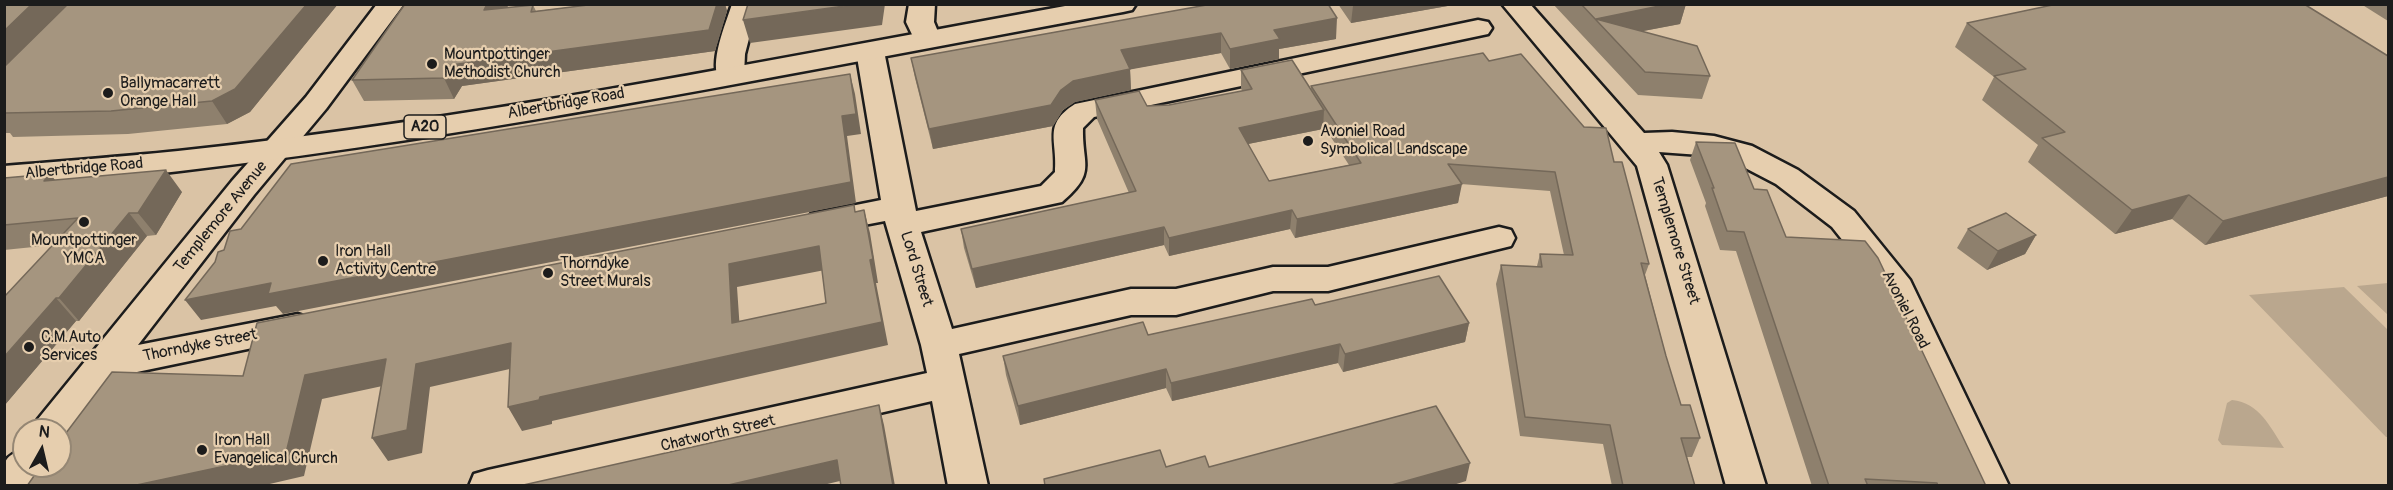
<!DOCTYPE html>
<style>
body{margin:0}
#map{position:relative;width:2393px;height:490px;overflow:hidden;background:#dac3a5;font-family:Pangolin,sans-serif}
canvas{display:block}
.frame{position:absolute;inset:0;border:6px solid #1c1c1c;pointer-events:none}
.north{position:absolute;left:12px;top:418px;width:60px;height:60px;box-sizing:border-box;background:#e6ceae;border:2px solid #958774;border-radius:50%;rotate:8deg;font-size:16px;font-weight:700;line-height:24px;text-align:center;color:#1c1c1c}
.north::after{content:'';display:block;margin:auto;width:21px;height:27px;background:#1c1c1c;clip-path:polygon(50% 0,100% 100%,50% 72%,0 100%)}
</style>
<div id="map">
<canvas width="2393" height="490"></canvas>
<div class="frame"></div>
<div class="north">N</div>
</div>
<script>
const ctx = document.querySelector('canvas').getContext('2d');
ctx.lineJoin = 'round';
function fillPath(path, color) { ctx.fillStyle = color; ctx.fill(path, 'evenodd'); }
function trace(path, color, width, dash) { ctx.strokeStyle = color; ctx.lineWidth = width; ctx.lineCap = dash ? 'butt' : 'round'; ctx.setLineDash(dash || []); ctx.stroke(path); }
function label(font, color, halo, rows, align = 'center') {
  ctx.font = font + ' Pangolin,sans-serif'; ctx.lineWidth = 4.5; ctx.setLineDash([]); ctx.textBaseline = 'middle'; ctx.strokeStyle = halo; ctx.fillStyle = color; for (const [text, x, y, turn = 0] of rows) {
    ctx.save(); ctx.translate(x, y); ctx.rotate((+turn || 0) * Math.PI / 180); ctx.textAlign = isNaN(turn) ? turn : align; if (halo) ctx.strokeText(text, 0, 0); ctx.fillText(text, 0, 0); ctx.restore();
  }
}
const green = new Path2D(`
 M2388 283V315L2357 286Z
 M2344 287 2388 330V437H2386L2249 295Z
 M2232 400C2260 403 2270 427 2284 448L2222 445 2218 440 2227 403Z`);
const minor = new Path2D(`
 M377 4H404L326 109 254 195 138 345 298 314 310 318 316 327 310 336 113 377 64 441 60 442V430H32L38 419 232 181 306 97Z
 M732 4H758L745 54 744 75 740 81 730 84 720 81C708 64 726 23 732 4Z
 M909 4H935L934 22 941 39 937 45 927 47 917 45 906 22Z
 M1502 4H1530L1644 133 1672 132 1714 136 1752 146 1798 170 1854 211 1910 280 2009 486H1970L1879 286 1832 227 1776 184 1730 160 1714 156 1659 152 1667 165 1766 486H1726L1637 166Z
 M1478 20 1488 22 1492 28 1488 34 1094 117 1083 128C1082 166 1097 172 1062 202L921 232 952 329 1131 289H1176L1273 267H1328L1499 227 1511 230 1515 238 1511 246 1328 291H1273L1176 315H1131L959 354 988 486H948L932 401 561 486H469L474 474 488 470 927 373 921 345 885 221 822 233 811 230 806 222 811 214 881 200 856 51 860 45 870 43 880 45 884 51 916 211 1041 186 1055 172C1058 140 1042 125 1075 104Z
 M24 449V466H43L30 486H4C4 463 1 457 24 449Z`);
const major = new Path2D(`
 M1076 4H1136L1132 10 1123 12C810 69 497 134 180 171 122 178 63 181 4 186V166C62 161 120 157 178 151 480 119 778 58 1076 4Z`);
const wall = new Path2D(`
 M4 4H338L250 112 227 124 128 134 13 137 10 133H4Z
 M509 4 507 8 533 5 536 11 596 4H725L727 11 715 51 462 86 454 99 364 101 352 80Z
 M1212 4 1336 39 1279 49V59L1230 69 1221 53 1130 69 1131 90 1075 102 1063 110 1053 126 933 149 915 78 911 58Z
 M1338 4H1459L1351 23Z
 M1553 4H1686L1680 24 1643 31 1710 76 1702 99 1638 95Z
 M2361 4H2388V21Z
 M1967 23 2388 56V196L2205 245 2172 219 2115 234 2028 162 2038 145 1982 100 1994 77 1955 47Z
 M1489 61 1614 162 1649 264 1645 275 1666 356 1681 405 1700 438 1692 457H1687L1695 486H1612L1603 444 1520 436 1496 284 1501 265 1537 266 1540 254 1564 255 1550 191 1461 184 1458 203 1295 238 1290 229 1169 256 1164 245 976 288 964 248 961 229 1129 193 1097 119 1095 100 1147 106 1169 105 1242 91 1241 88V70L1311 90V86ZM1323 125 1349 165 1269 181 1248 144 1323 129Z
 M1696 142 1754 189 1786 237 1986 486H1812L1736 251 1720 250 1705 206 1706 203 1690 160Z
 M50 174 55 180 182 192 156 235 147 236 79 321H76L4 406 53 245 4 250V178Z
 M1968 229 2036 235 2025 254 1987 270 1957 248Z
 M1315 305 1469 323 1465 342 1343 372 1338 363 1172 401 1166 388 1020 425 1006 375 1003 356 1148 335Z`);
const shadedWall = new Path2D(`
 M32 4H71L4 71V31Z
 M307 4H338L250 112 227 124 212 101Z
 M487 4H509L493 31 484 10Z
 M717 4H725L727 11 715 51 462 86 454 99 444 78 451 65Z
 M859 4H885L882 25 750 43 743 20Z
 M1360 4H1459L1351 23 1353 6Z
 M1669 4H1686L1680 24 1612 37 1596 19Z
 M1337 18 1336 39 1279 49V59L1230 69V49L1274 30Z
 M1221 33V53L1122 71 1121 50Z
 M1130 69 1131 90 1075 102 1063 110 1053 126 933 149 929 129 1061 90 1073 81Z
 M850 74 855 94 861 134 847 136 856 203 283 314 276 306 201 320 185 300 842 116Z
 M1324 110 1323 129 1238 146 1239 128Z
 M166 170 182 192 156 235 138 213Z
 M50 174 68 196 44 181Z
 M2388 177V196L2205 245 2223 221Z
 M1462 184 1458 203 1295 238 1297 219Z
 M2189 195 2172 219 2115 234 2132 210Z
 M864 210 870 233 878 283H876L888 345 552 421V424L522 431 508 407 540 397 882 322 870 260Z
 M1292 210 1290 229 1169 256V238Z
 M129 213 147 236 79 321 59 298Z
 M1164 227V245L976 288 972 269Z
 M2036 235 2025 254 1987 270 1998 251Z
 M819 246 825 270 737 287 741 346 732 323 729 264Z
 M56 298 76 321 4 406V357Z
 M1469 323 1465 342 1343 372 1345 354Z
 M511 343 523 366 430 387 422 453 388 461 372 438 416 364Z
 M1340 344 1338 363 1172 401 1171 383Z
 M386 359 401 382 322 399 304 476 261 486H132L305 375Z
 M1166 369V388L1020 425 1018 406Z
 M879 405 884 425 895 486H893Z
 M837 460 844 480 819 486H724Z
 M1470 463 1466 481 1450 486H1388Z`);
const building = new Path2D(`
 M4 4H32L4 31Z
 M68 4H307L235 89 212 101 111 111 4 113V67Z
 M405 4H487L484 10 533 5 531 12 596 4H717L709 30 451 65 444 78 352 80Z
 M748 4H859L743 20Z
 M1212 4H1328L1337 18 1274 30 1280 39 1230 49 1221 33 1121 50 1130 69 1073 81 1061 90 1051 105 929 129 911 58Z
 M1581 4H1669L1596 19 1697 46 1710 76 1645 72Z
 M2057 4H2304L2388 56V177L2223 221 2189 195 2132 210 2042 138 2065 132 1994 76 2026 69 1967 23Z
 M1483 53 1489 61 1521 54 1584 127 1606 128 1614 162H1622L1649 264 1641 263 1666 356 1681 405H1690L1700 438H1681L1695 486H1623L1610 425 1525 417 1501 265 1542 267 1540 254 1573 255 1555 172 1448 164 1462 184 1297 219 1292 210 1169 238 1164 227 972 269 961 229 1136 191 1095 100 1139 91 1147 106 1169 105 1252 89 1241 70 1292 60 1324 110 1239 128 1269 181 1361 163 1311 86Z
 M850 74 856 114 842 116 851 182 268 294 271 283 185 300 215 262 218 252 224 250 230 231 241 229 291 164Z
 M1696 142 1735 143 1754 189 1767 190 1786 237 1865 241 1878 258 1986 486H1938L1937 483 1865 479 1868 486H1829L1744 232 1727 231 1712 188H1714Z
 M166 170 138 213H129L59 298H56L4 357V297L78 218 4 225V178L50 174 44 181Z
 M854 205 855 212 864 210 873 259 870 260 882 322 540 397 539 400 508 407 511 343 416 364 407 430 372 438 386 359 305 375 286 453 132 486H27L41 466H60V441L112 372 243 376 257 323ZM819 246 826 303 732 323 729 264Z
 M2006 213 2036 235 1998 251 1968 229Z
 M1439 276 1469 323 1345 354 1340 344 1171 383 1166 369 1018 406 1003 356 1143 322 1148 335 1312 299 1315 305Z
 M879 405 893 486H841L837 460 724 486H519Z
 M1436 406 1470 463 1388 486H1045L1044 479 1160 450 1166 467 1205 456 1209 467Z`);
const markers = [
 [432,64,6,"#1c1c1c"],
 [108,93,6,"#1c1c1c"],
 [1308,141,6,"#1c1c1c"],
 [84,222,6,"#1c1c1c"],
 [323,261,6,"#1c1c1c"],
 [548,273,6,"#1c1c1c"],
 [29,347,6,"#1c1c1c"],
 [202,450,6,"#1c1c1c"]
];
const shields = [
 [425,127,42]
];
const shieldNames = [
 ["A20",425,127]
];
const poiNames = [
 ["Mountpottinger",444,55],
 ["Methodist Church",444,73],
 ["Ballymacarrett",120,84],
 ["Orange Hall",120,102],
 ["Avoniel Road",1320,132],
 ["Symbolical Landscape",1320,150],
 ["Mountpottinger",84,241,"center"],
 ["YMCA",84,259,"center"],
 ["Iron Hall",335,252],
 ["Activity Centre",335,270],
 ["Thorndyke",560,264],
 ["Street Murals",560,282],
 ["C.M.Auto",41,338],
 ["Services",41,356],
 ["Iron Hall",214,441],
 ["Evangelical Church",214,459]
];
const streetNames = [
 ["Albertbridge Road",566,104,-10],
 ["Albertbridge Road",84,169,-5],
 ["Templemore Avenue",221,217,-51],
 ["Templemore Street",1675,241,73],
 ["Lord Street",916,269,73],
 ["Avoniel Road",1905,310,63],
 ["Thorndyke Street",200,346,-11],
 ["Chatworth Street",718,434,-13]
];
fillPath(green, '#baa78e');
trace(minor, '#1c1c1c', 5);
trace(major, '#1c1c1c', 5);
fillPath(minor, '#e6ceae');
fillPath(major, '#e6ceae');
fillPath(wall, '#8e806d');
fillPath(shadedWall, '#746859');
fillPath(building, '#a5957f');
trace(building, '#746859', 1.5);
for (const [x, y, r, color] of markers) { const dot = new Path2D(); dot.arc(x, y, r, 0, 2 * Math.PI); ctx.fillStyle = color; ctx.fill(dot); trace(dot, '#e6ceae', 2); }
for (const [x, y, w] of shields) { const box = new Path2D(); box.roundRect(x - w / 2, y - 12, w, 24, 4.5); ctx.fillStyle = '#e6ceae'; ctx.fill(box); trace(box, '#1c1c1c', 1.5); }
label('bold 15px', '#1c1c1c', null, shieldNames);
label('16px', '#1c1c1c', '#e6ceae', poiNames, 'left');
label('16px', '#1c1c1c', '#e6ceae', streetNames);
</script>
